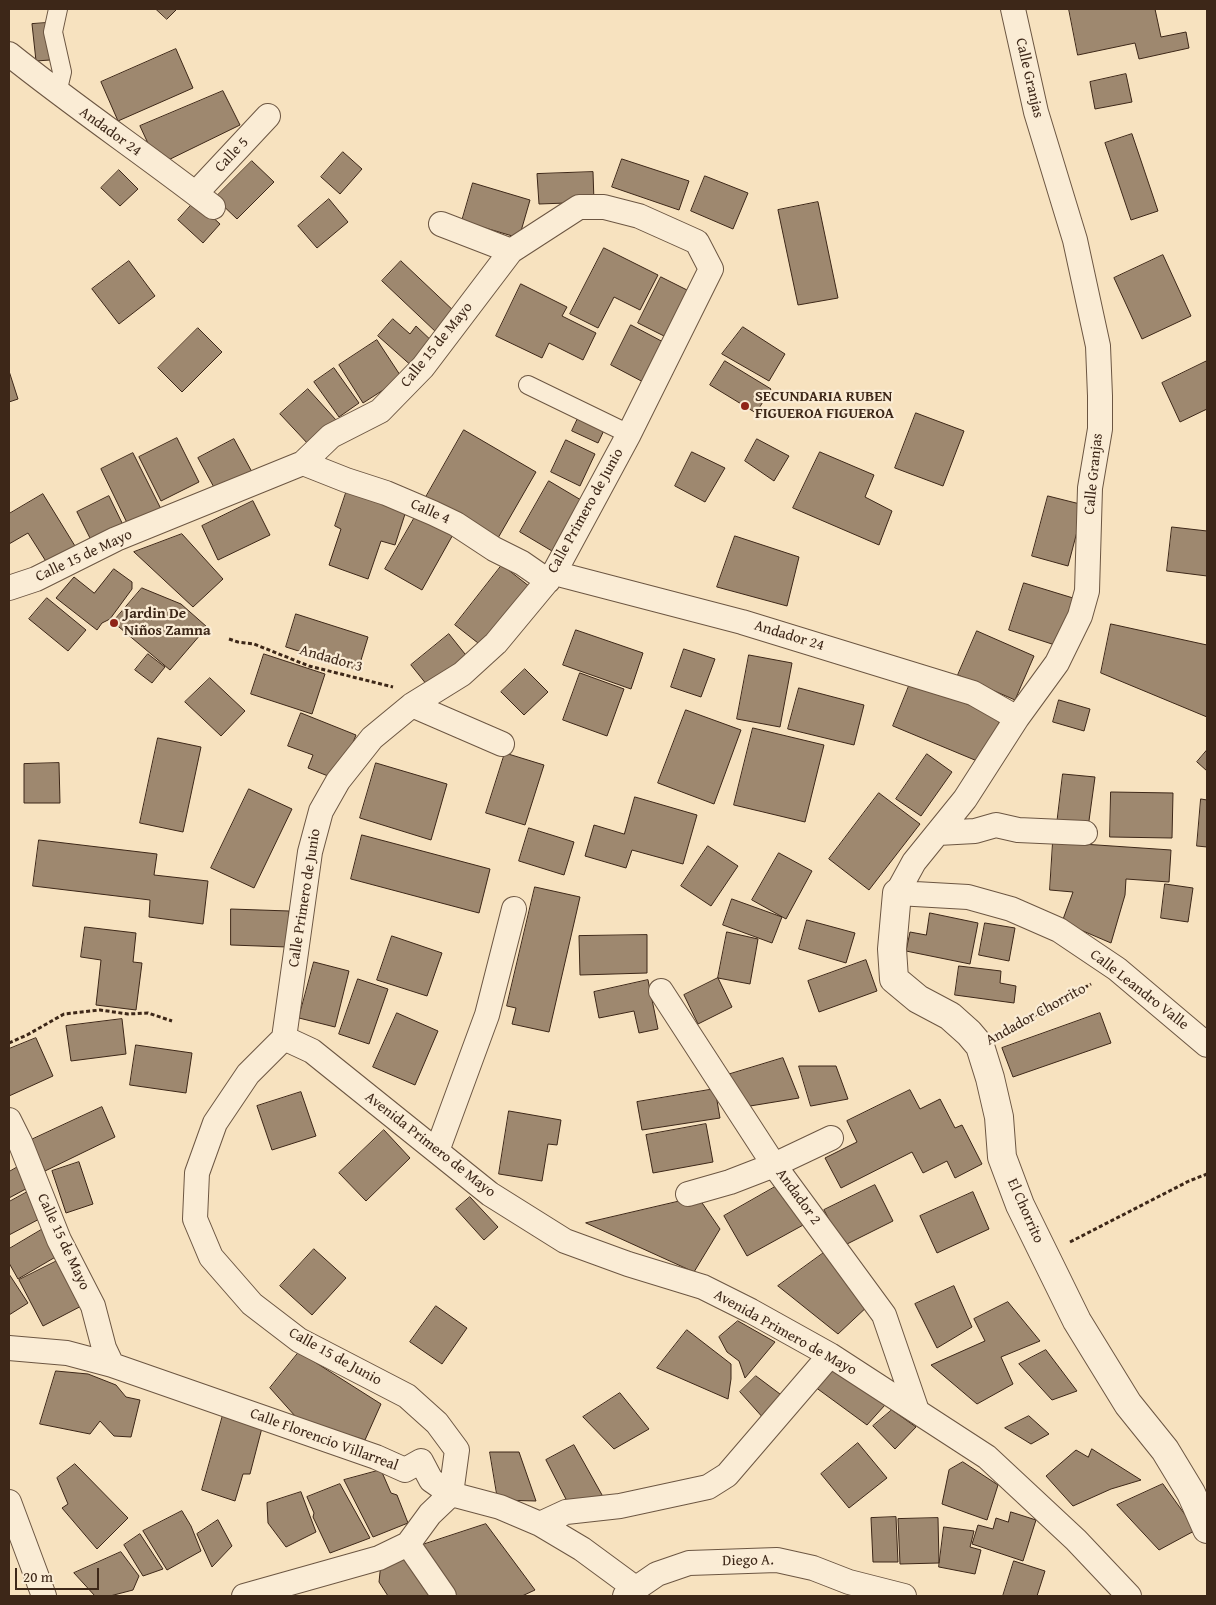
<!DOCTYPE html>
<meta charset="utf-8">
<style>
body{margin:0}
#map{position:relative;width:1216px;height:1605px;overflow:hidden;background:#f7e2bf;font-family:"Gentium Book Plus",serif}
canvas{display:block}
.frame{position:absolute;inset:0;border:10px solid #3d2718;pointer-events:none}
.scale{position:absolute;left:15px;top:1568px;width:84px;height:22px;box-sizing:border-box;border:2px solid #3d2718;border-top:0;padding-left:6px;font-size:15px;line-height:18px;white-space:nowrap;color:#3d2718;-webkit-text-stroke:4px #faecd5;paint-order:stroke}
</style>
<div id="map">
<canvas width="1216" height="1605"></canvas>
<div class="frame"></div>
<div class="scale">20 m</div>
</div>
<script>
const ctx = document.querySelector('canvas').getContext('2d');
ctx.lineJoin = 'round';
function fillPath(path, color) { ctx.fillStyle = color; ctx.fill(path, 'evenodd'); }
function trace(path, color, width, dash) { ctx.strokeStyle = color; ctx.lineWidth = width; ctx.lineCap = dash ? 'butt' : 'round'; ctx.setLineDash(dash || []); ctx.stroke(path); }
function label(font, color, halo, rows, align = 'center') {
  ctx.font = font + ' "Gentium Book Plus",serif'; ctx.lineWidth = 4.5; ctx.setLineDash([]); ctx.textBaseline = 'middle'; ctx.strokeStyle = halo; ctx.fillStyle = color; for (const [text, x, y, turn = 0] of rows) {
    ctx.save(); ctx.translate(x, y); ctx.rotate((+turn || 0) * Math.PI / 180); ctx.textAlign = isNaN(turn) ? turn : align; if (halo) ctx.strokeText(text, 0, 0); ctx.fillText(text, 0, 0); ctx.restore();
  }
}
const building = new Path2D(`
 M156 9H177L167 19Z
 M1069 9H1155L1161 37 1186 32 1189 48 1139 59 1135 43 1078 55Z
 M46 23 50 60 36 61 32 24Z
 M176 49 193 88 118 121 101 82Z
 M1126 74 1132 102 1095 109 1090 82Z
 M223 91 240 125 158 165 140 126Z
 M1132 134 1158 211 1131 220 1105 143Z
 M343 152 362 169 340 194 321 177Z
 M622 159 689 181 679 210 612 187Z
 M252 161 274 182 237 219 215 198Z
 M119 170 138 189 120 206 101 188Z
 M593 172 594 202 539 204 537 174Z
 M705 176 748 193 733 229 691 211Z
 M473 183 530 200 519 238 462 221Z
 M329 199 348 222 317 248 298 226Z
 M195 201 220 224 203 243 178 220Z
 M818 202 838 298 798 305 778 210Z
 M604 248 658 275 640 310 614 297 598 328 570 314Z
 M1163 255 1191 316 1142 339 1114 278Z
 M129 261 155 296 119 324 92 289Z
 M401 261 456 313 437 333 382 281Z
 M661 277 695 294 672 340 638 323Z
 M521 284 567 307 562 316 596 333 583 360 549 343 542 358 496 336Z
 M393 319 410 334 416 326 436 345 414 368 378 336Z
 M631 325 667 344 647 384 611 365Z
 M743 327 785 354 769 381 722 354Z
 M198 328 222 352 182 392 158 368Z
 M377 340 402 378 363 403 339 365Z
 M725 361 771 389 756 413 710 385Z
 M1207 361V409L1180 422 1162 383Z
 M334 368 359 403 339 417 314 382Z
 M9 371 18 399 9 402Z
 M308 389 336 420 309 445 280 414Z
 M916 413 964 431 943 486 895 468Z
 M580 414 606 426 598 443 572 431Z
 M464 430 536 472 498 538 426 497Z
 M177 438 199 482 161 501 139 457Z
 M234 439 252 472 216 491 198 458Z
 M757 439 789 456 774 481 745 461Z
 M566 440 595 454 580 486 551 472Z
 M692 452 725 468 705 502 675 486Z
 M820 452 874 475 865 497 892 511 879 545 793 508Z
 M133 453 163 513 130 529 101 469Z
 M549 481 581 500 552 551 520 532Z
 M347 490 406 511 395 545 381 541 368 579 329 565 341 529 335 526Z
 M43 494 75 546 47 563 28 533 9 544V514Z
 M109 496 124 527 92 542 77 512Z
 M1048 496 1084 505 1068 566 1032 556Z
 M253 501 270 535 218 560 202 526Z
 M419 510 455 531 422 590 385 569Z
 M1172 527 1207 531V576L1167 571Z
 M182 534 223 579 193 607 134 552Z
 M735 536 799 557 787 606 717 587Z
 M502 565 534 590 487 650 455 625Z
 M114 569 132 582V589L110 619 102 623 97 630 56 598 74 577 94 593Z
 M1024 583 1073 598 1058 646 1009 630Z
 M142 588 181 604 207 627 170 670 113 622Z
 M47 598 86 630 68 651 29 619Z
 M296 614 368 637 358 670 286 647Z
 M1111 624 1207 645V717L1101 673Z
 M576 630 643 653 631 689 563 665Z
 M977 631 1034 656 1015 700 958 675Z
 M449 634 469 659 431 690 411 665Z
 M684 649 715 659 701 697 671 687Z
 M148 654 165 667 152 683 135 670Z
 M264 654 325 674 312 714 251 694Z
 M749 655 792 663 780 727 737 719Z
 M525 669 548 692 524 715 501 692Z
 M580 673 624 689 607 736 563 720Z
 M210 678 245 711 221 736 185 702Z
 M911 681 1001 718 982 763 893 726Z
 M799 688 864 705 854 745 788 729Z
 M1059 700 1090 709 1084 731 1053 722Z
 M686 710 741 730 714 804 658 783Z
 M301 713 356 735 338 780 308 768 313 755 288 746Z
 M753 728 824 745 805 822 734 805Z
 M158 738 201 747 183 832 140 823Z
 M1207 750V771L1197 762Z
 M505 753 544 765 525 825 486 813Z
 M927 754 952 772 921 816 896 799Z
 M59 763 60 803H24V764Z
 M376 763 447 784 431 840 360 818Z
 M1063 774 1095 777 1088 828 1057 824Z
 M249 789 292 809 254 888 211 868Z
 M1111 792 1173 793 1172 838 1110 837Z
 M879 793 920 824 869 890 829 859Z
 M635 797 697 815 683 864 632 850 626 868 585 856 594 825 624 834Z
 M1201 799 1207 800V847L1197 846Z
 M529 828 574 842 564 875 519 861Z
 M362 835 490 869 479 913 351 879Z
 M39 840 157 854 154 875 208 881 203 924 149 917 150 900 33 886Z
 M1053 842 1171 850 1169 882 1126 879 1125 895 1111 943 1062 922 1073 892 1050 890Z
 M708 846 738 866 711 906 681 886Z
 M779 853 812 871 786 919 752 900Z
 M1165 884 1193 888 1188 922 1161 918Z
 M535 887 580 897 549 1032 512 1024 516 1008 507 1006Z
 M732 899 782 917 772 943 723 925Z
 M231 909 289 911 287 947 231 945Z
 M930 913 978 923 970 964 906 951 910 932 926 935Z
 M807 920 855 933 846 963 799 949Z
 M985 923 1015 928 1009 961 979 955Z
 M85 927 136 933 133 962 142 963 136 1010 96 1005 101 960 81 957Z
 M727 932 758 939 750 984 718 978Z
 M647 935V973L580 975 579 936Z
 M392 936 442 953 427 996 377 980Z
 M866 960 877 991 819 1012 808 981Z
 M314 962 349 971 335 1027 299 1018Z
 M959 966 1001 971 1000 983 1016 986 1014 1003 955 995Z
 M718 978 732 1007 698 1024 684 995Z
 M358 979 388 989 369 1044 339 1034Z
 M648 980 658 1029 639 1033 634 1011 599 1018 594 992Z
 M397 1013 438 1031 415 1085 373 1067Z
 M1100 1013 1111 1043 1013 1077 1002 1048Z
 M122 1019 126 1054 71 1061 66 1026Z
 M36 1038 53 1076 9 1096V1049Z
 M136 1045 192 1053 186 1093 130 1085Z
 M783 1058 799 1098 750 1106 727 1075Z
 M799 1066H836L848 1099 811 1106Z
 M715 1089 720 1118 642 1130 637 1102Z
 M910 1090 920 1109 940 1099 955 1128 962 1125 982 1164 955 1178 947 1161 923 1173 912 1152 841 1188 825 1158 857 1142 847 1121Z
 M301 1092 316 1136 272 1150 257 1106Z
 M102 1107 115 1137 45 1171 31 1140Z
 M509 1111 561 1120 557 1145 548 1144 542 1181 499 1174Z
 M706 1124 713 1162 653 1173 646 1135Z
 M384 1130 410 1158 366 1201 339 1173Z
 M79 1162 93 1204 66 1213 52 1171Z
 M23 1164 35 1184 9 1198V1172Z
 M782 1183 805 1224 747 1256 724 1216Z
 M875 1185 893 1221 843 1246 824 1210Z
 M31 1190 45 1216 9 1235V1202Z
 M973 1192 989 1229 937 1253 920 1216Z
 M470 1197 498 1227 484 1240 456 1209Z
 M698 1197 720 1229 694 1272 586 1223Z
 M48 1226 64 1252 18 1279 9 1263V1249Z
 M314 1249 346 1278 312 1315 280 1286Z
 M825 1252 870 1304 838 1334 778 1286Z
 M65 1257 89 1302 43 1326 19 1280Z
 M9 1274 28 1303 9 1315Z
 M954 1286 972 1327 937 1348 915 1304Z
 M1008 1302 1040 1341 1001 1357 1013 1384 977 1404 931 1365 985 1341 974 1319Z
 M436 1306 467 1328 442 1364 410 1342Z
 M738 1321 775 1342 745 1378 739 1361 727 1352 719 1337Z
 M687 1330 731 1364V1379L728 1399 657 1368Z
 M1046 1350 1077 1391 1052 1400 1019 1364Z
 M299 1352 381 1404 365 1440 339 1432 304 1426 270 1388Z
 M827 1367 885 1405 867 1425 811 1384Z
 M56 1371 88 1374 116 1385 126 1397 140 1400 131 1437 114 1436 100 1421 90 1434 40 1424Z
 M756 1376 788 1400 765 1420 740 1392Z
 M620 1393 649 1429 614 1449 583 1417Z
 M892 1410 916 1427 895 1449 873 1426Z
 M223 1415 263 1424 250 1474H243L235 1501 202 1490Z
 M1029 1416 1049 1434 1031 1444 1005 1428Z
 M858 1443 887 1478 849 1508 821 1474Z
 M574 1445 606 1502 570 1507 546 1460Z
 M1092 1449 1141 1480 1111 1489 1073 1506 1046 1476 1076 1450 1088 1457Z
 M490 1452H519L536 1501 498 1500Z
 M963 1462 998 1485 987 1520 942 1504 949 1470Z
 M75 1464 128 1518 97 1549 62 1508 68 1504 57 1478Z
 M381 1470 391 1493 397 1495 408 1523 373 1537 344 1480Z
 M340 1484 370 1538 330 1553 313 1517 314 1513 307 1497Z
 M1163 1484 1196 1530 1159 1550 1117 1505Z
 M301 1492 316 1532 286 1547 268 1523 267 1503Z
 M182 1511 191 1526 201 1551 167 1570 143 1531Z
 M1011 1512 1036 1520 1023 1561 972 1544 978 1525 993 1529 996 1518 1008 1522Z
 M896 1517 898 1562H873L871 1518Z
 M938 1518 939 1563 900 1564 898 1519Z
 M218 1520 232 1546 212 1567 197 1534Z
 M486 1524 535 1590 522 1596H451L419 1546Z
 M944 1527 974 1531 970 1547 981 1550 975 1574 939 1567Z
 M140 1534 163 1569 143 1576 124 1545Z
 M121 1552 139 1576 133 1590 110 1596H95L74 1573Z
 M405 1552 435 1596H388L379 1582 381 1563Z
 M1014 1561 1045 1571 1037 1596H1003Z`);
const path = new Path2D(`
 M229 639 238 642 254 644 309 666 393 687
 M1005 1032 1091 984
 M9 1043 27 1035 64 1014 100 1010 128 1014 148 1013 172 1021
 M1070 1242 1189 1181 1207 1174`);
const pedestrian = new Path2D(`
 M57 93 62 72 53 32 58 9
 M528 385 629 434`);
const minor = new Path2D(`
 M1013 9 1036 112 1075 240 1098 346 1100 396V429L1090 488 1087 591 1080 616 1057 663 1017 718 965 799 914 862 897 893 968 897 1011 909 1059 930 1117 969 1207 1045
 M9 54C75 107 146 155 213 207
 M196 193 268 116
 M441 224 511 251
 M303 463 346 480 386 493 433 513 456 524 494 549 522 563 548 581
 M554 573 742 622 973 693 1017 718
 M9 588 36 579 116 539 303 463 331 436 380 411 423 367 511 251 579 207H604L639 216 677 233 697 242 711 269 629 434 554 573 496 643 462 674 412 705 372 738 338 781 321 811 310 852 284 1038
 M412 705 502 744
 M938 833 975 831 996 825 1018 830 1085 833
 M661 991 774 1165 884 1315 917 1411
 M284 1038 312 1051 490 1194 565 1241 628 1264 703 1287 751 1311 830 1355 987 1457 1076 1540 1129 1596
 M9 1120 20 1142 59 1240 93 1306 104 1348 112 1365
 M437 1151 487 1015 514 909
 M688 1194 730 1182 774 1165 831 1138
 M9 1348 67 1353 112 1365 376 1457 405 1470 421 1461 431 1480 451 1494 500 1507 540 1524 582 1549 635 1588
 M9 1502 44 1596
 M540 1524 566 1512 620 1506 708 1487 727 1475 830 1355
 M408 1544 444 1596
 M244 1596 379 1558 408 1544 430 1514 451 1494 457 1450 437 1423 407 1396 299 1340 252 1304 211 1257 195 1219 197 1173 215 1123 248 1074 284 1038
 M625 1596 657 1574 689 1563 777 1560 813 1568 849 1582 904 1596`);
const tertiary = new Path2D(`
 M897 893 892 949 894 979 918 999 950 1016 969 1033 980 1046 990 1078 999 1117 1002 1157 1020 1205 1077 1321 1128 1404 1165 1450 1191 1493 1207 1529`);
const markers = [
 [745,406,5,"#8f2418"],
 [114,623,5,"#8f2418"]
];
const streetNames = [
 ["Calle Granjas",1029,78,77],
 ["Andador 24",110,132,36],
 ["Calle 5",232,155,-47],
 ["Calle 15 de Mayo",437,345,-51],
 ["Calle Granjas",1094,474,-84],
 ["Calle Primero de Junio",586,511,-61],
 ["Calle 4",430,512,24],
 ["Calle 15 de Mayo",84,556,-25],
 ["Andador 24",789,636,17],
 ["Andador 3",331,659,16],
 ["Calle Primero de Junio",305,898,-81],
 ["Calle Leandro Valle",1139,990,38],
 ["Andador Chorrito",1036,1015,-29],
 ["Avenida Primero de Mayo",430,1145,38],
 ["Andador 2",798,1197,54],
 ["El Chorrito",1025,1211,66],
 ["Calle 15 de Mayo",63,1242,65],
 ["Avenida Primero de Mayo",785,1333,29],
 ["Calle 15 de Junio",335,1357,29],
 ["Calle Florencio Villarreal",324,1440,20],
 ["Diego A.",748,1561,-1]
];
const poiNames = [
 ["SECUNDARIA RUBEN",755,397],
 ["FIGUEROA FIGUEROA",755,414],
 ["Jardin De",124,614],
 ["Niños Zamna",124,631]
];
fillPath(building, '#9e886f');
trace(building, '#3d2718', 1);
trace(pedestrian, '#6c5642', 20);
trace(minor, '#6c5642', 26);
trace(tertiary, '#6c5642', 30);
trace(path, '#3d2718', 3, [4, 2.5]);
trace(pedestrian, '#faecd5', 18);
trace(minor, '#faecd5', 24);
trace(tertiary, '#faecd5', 28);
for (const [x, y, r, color] of markers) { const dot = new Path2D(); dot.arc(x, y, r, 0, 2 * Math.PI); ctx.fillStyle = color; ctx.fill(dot); trace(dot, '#faecd5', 2); }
label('15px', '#3d2718', '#faecd5', streetNames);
label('bold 15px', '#3d2718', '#faecd5', poiNames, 'left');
</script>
